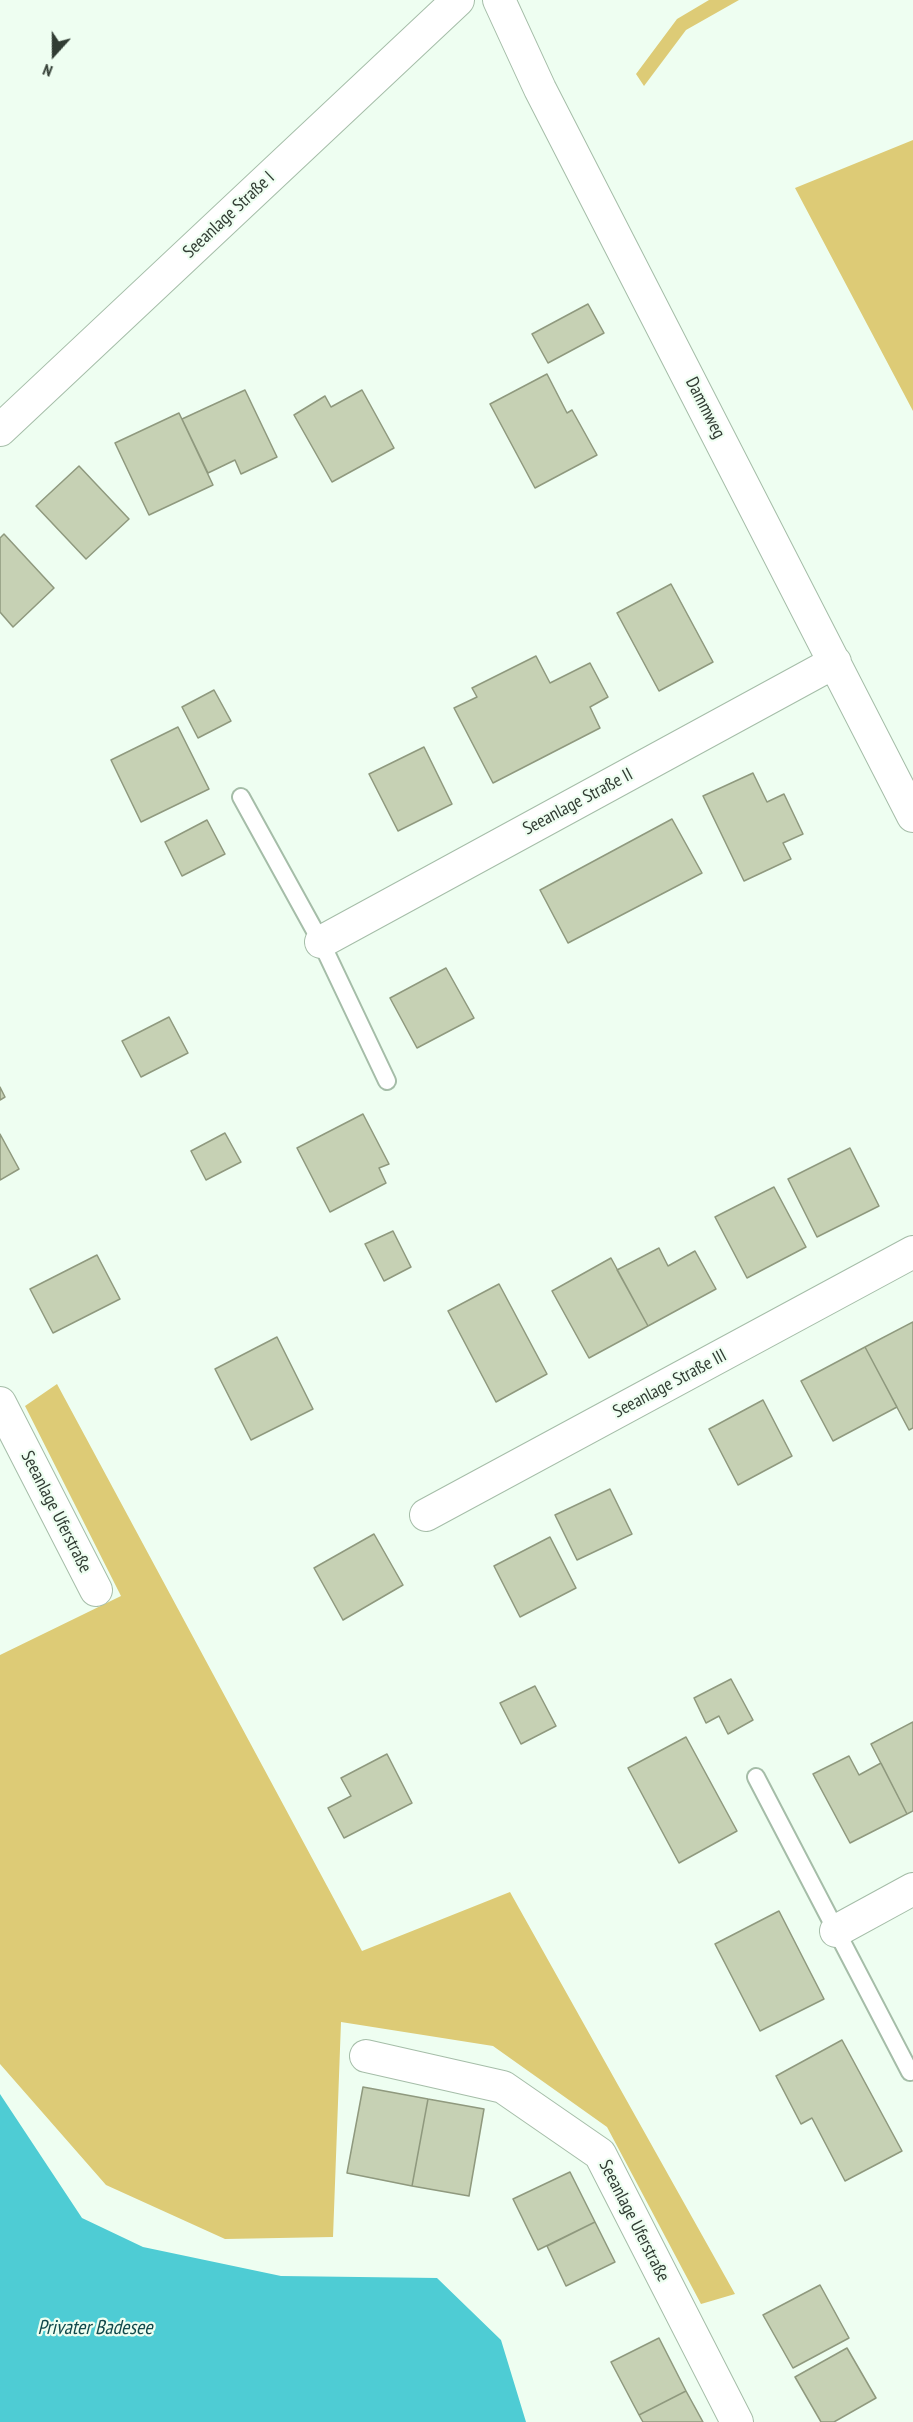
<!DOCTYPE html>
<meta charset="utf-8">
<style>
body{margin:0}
#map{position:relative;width:913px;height:2422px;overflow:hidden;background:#eefef1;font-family:"PT Sans Narrow",sans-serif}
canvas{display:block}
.north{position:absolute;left:24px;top:24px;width:60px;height:60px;-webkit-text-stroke:4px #eefef1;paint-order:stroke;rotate:201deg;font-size:16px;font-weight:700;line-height:24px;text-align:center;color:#313c33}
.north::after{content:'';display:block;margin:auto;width:21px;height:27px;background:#313c33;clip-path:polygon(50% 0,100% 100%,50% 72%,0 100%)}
</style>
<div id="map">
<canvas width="913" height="2422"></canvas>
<div class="north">N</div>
</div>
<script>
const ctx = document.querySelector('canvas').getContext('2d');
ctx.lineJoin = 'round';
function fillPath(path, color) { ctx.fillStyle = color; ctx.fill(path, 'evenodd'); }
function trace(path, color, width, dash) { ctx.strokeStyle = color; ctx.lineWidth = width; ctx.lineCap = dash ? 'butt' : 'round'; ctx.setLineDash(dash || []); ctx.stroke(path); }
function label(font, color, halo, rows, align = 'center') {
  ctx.font = font + ' "PT Sans Narrow",sans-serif'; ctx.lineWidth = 4.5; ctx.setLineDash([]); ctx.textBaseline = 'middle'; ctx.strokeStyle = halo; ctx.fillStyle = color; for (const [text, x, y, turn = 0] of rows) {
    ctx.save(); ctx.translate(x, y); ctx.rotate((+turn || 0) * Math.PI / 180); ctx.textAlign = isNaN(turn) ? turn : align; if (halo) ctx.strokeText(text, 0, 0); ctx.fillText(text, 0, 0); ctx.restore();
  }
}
const green = new Path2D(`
 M709 0H739L686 30 644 86 636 74 677 19Z
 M913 140V411L795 188Z
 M57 1384 362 1951 510 1892 735 2294 701 2304 607 2127 493 2046 341 2022 333 2237 225 2239 106 2185 0 2064V1655L121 1596 25 1406Z`);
const water = new Path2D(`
 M0 2094 82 2218 143 2247 281 2276 437 2278 501 2340 526 2422H0Z`);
const building = new Path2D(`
 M588 304 604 333 548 363 532 334Z
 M547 374 567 413 572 410 597 455 535 488 490 404Z
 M245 390 277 457 241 474 235 460 208 473 182 419Z
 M362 390 394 448 332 482 294 415 325 396 331 407Z
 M179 413 213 485 149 515 115 443Z
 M79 466 129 519 86 559 36 506Z
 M4 534 54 588 13 627 0 612V538Z
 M671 584 713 662 659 691 617 613Z
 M536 656 550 683 590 663 608 697 590 707 600 728 493 783 454 708 477 697 472 688Z
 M214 690 231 721 198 738 182 707Z
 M178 727 209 789 141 822 111 760Z
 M424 747 452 804 398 831 369 774Z
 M753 773 767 802 784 794 803 834 783 843 791 859 744 881 703 796Z
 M672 819 702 873 568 943 540 890Z
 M207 820 225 854 182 876 165 842Z
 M446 968 474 1018 417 1048 390 998Z
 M169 1017 188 1053 141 1077 122 1041Z
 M0 1087 5 1097 0 1100Z
 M363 1114 389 1164 379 1168 386 1183 330 1212 297 1148Z
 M225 1133 241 1162 206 1180 191 1151Z
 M0 1134 19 1169 0 1180Z
 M850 1148 879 1206 817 1237 788 1179Z
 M774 1187 806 1247 747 1278 715 1217Z
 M393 1231 411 1267 384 1281 365 1244Z
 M659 1248 668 1266 695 1251 716 1289 648 1326 617 1270Z
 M97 1255 120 1299 53 1333 30 1289Z
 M611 1258 648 1326 589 1358 552 1291Z
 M499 1284 547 1374 496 1402 448 1311Z
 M913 1322V1428L909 1430 865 1347Z
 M277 1337 313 1409 251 1440 215 1369Z
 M865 1347 897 1407 833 1441 801 1381Z
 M763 1400 792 1456 738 1485 709 1429Z
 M610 1489 632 1534 577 1560 555 1515Z
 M374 1534 403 1585 343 1620 314 1568Z
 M550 1537 576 1588 520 1617 494 1566Z
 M731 1679 753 1720 728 1734 719 1716 706 1723 694 1698Z
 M535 1686 556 1726 521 1744 500 1703Z
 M913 1722V1811L907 1814 871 1744Z
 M686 1737 737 1831 679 1863 628 1768Z
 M387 1754 412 1803 344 1838 328 1808 351 1796 341 1778Z
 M849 1756 859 1775 881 1763 907 1814 850 1843 813 1774Z
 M779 1911 824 1999 760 2031 715 1944Z
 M842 2040 902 2151 845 2181 812 2118 801 2124 776 2076Z
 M363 2087 428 2099 412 2186 347 2173Z
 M428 2099 484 2109 469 2196 412 2186Z
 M570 2172 595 2222 538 2250 513 2199Z
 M595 2222 615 2262 566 2286 547 2246Z
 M820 2285 849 2338 793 2368 763 2315Z
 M659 2338 686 2391 639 2415 611 2362Z
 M847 2348 876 2398 834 2422H821L795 2377Z
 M686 2391 703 2422H643L639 2415Z`);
const service = new Path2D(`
 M241 797 321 942 387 1081
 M756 1777 910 2072`);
const minor = new Path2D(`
 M499 0 540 89 913 816
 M0 430 458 0
 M321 942 835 662
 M0 1403 96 1590
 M426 1515 913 1252
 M836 1931 913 1889
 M366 2056 503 2087 600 2154 737 2422`);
const streetNames = [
 ["Seeanlage Straße I",229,215,-43],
 ["Dammweg",705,408,63],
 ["Seeanlage Straße II",578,802,-28],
 ["Seeanlage Straße III",670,1384,-28],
 ["Seeanlage Uferstraße",56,1512,63],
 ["Seeanlage Uferstraße",634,2221,63]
];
const waterNames = [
 ["Privater Badesee",95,2328]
];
fillPath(green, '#ddcb76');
fillPath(water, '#4eccd4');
fillPath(building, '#c6d1b4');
trace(building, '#8f997e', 1.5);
trace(service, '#a5bda8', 20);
trace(minor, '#a5bda8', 34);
trace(service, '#fff', 16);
trace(minor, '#fff', 32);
label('18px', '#313c33', '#eefef1', streetNames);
label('italic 20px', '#11494c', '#eefef1', waterNames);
</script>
